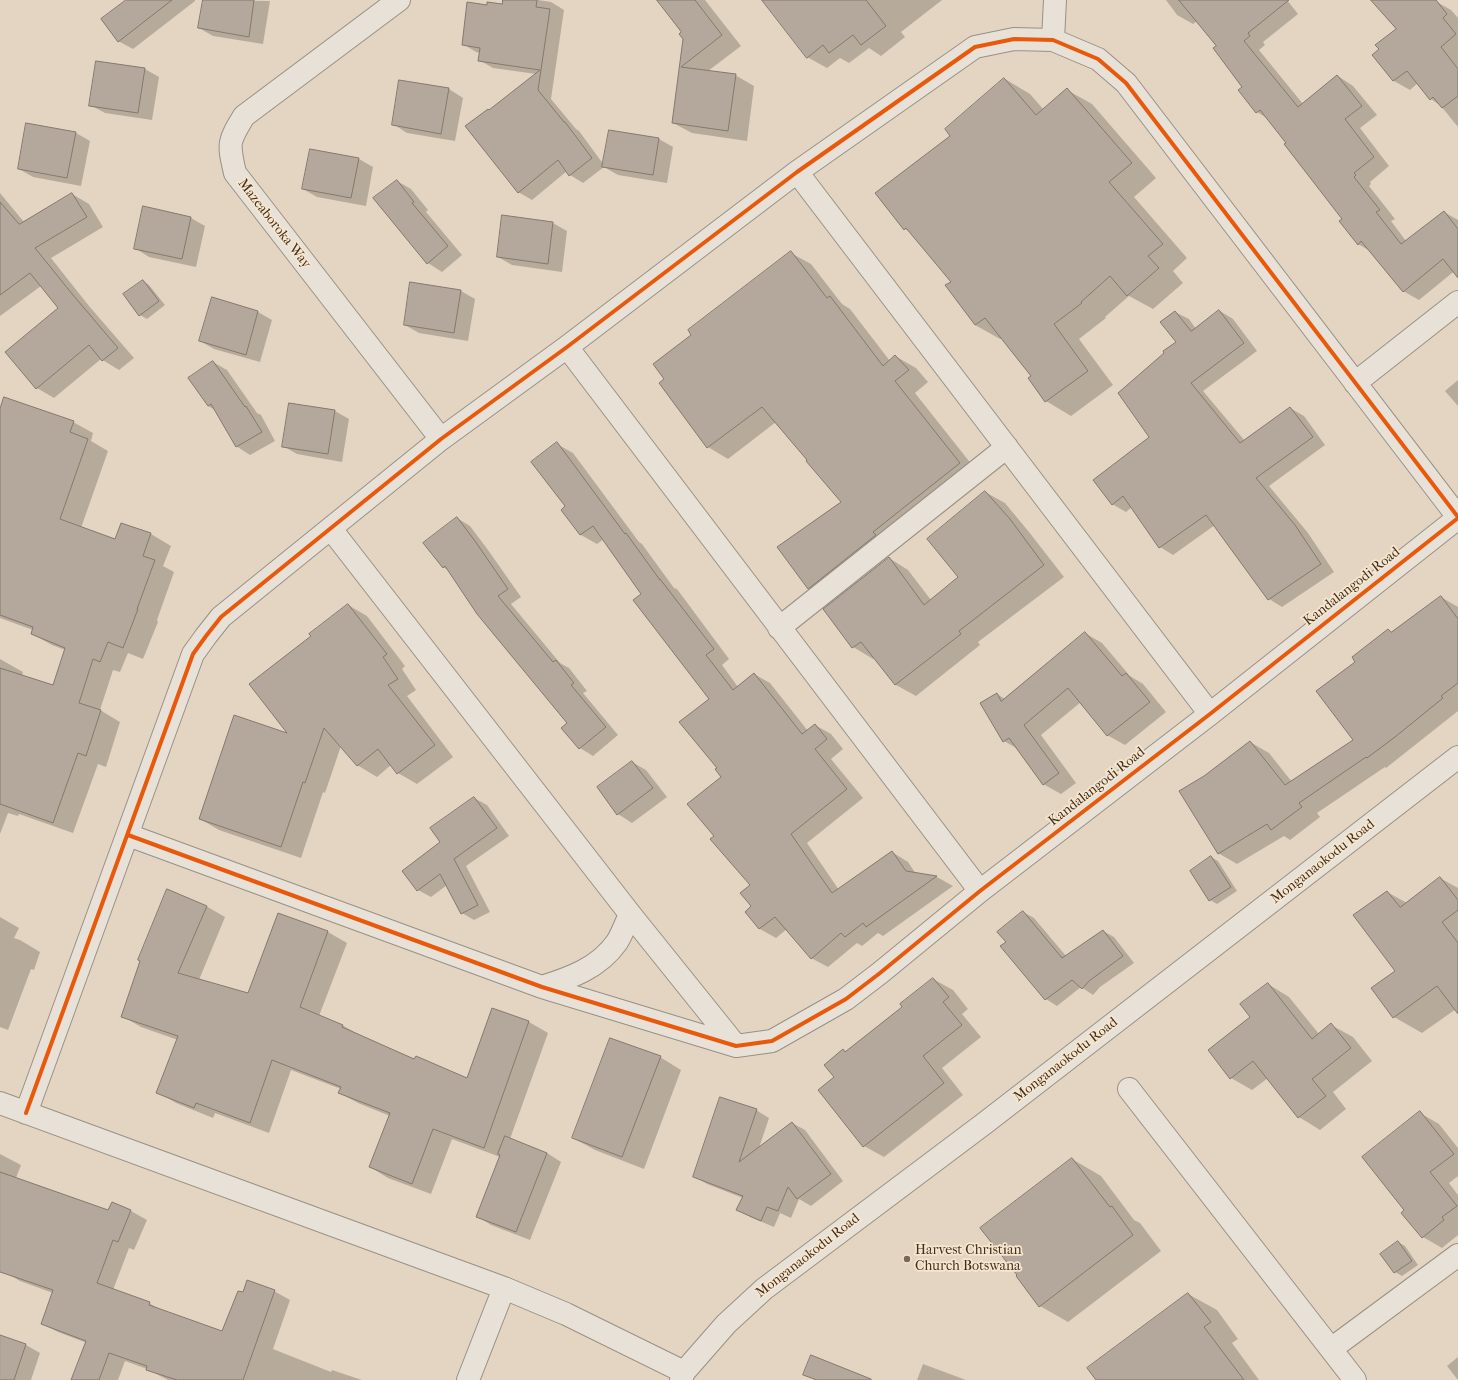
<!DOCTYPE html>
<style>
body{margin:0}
canvas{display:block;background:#e3d5c2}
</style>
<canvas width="1458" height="1380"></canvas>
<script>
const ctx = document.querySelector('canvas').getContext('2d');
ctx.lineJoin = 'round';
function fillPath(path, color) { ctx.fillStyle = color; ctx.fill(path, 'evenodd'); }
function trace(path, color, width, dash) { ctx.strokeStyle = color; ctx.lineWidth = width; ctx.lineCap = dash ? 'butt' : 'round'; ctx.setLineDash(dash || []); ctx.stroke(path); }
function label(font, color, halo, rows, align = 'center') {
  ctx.font = font + ' "IM FELL French Canon",serif'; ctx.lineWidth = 3.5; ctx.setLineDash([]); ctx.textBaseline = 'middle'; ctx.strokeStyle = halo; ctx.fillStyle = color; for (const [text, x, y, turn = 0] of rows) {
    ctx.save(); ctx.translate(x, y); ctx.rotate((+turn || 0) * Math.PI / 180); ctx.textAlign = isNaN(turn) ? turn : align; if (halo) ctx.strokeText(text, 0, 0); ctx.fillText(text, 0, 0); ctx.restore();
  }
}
const shadow = new Path2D(`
 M127 0H195V1L133 49 118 41Z
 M204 0 270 1 263 44 213 36 199 28Z
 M504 0H538L551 2 564 10 551 99 576 129 579 131 604 165 609 131 659 139 673 147 667 183 618 175 604 167 583 183 570 175 567 171 532 200 518 192 490 111 536 74 493 68 479 60 480 53 476 52 463 44 487 7 503 6Z
 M658 0H705L741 46 708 71 735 75 754 86 747 141 692 133 673 123 684 39 683 33Z
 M763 0H942L901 32 905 37 881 56 869 48 849 63 840 58 827 68 807 57Z
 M1166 0H1287L1298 14 1263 42 1265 45 1259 50 1303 104 1338 76 1353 86 1377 115 1360 128 1389 166 1370 182 1371 184 1369 186 1395 219 1391 221 1406 241 1444 212 1458 220V270L1457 269 1419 300 1403 291 1370 251 1358 244 1344 219 1287 143 1267 118 1257 112 1239 90 1244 87 1217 46 1197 21 1193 24 1177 15Z
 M1372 0 1435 1 1451 10 1458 18V127L1441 106 1431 99 1418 83 1410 90 1394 81 1373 55 1380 50 1397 30Z
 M145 69 159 77 152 120 105 113 90 105Z
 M1005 79 1030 94 1044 110 1067 90 1092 104 1156 178 1134 197 1187 258 1173 271 1183 283 1153 309 1129 296 1105 317 1106 318 1079 339 1113 385 1071 416 1046 401 1032 377 1002 338 1000 339 975 325 952 282 912 233 905 229 952 136Z
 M400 81 449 89 463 98 455 141 407 133 393 124Z
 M76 133 90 141 81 186 33 177 19 169Z
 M359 159 373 167 366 206 317 197 303 189Z
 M397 181 411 189 428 210 426 212 462 255 442 272 428 263Z
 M0 193 24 222 72 194 89 204 103 227 51 258 89 306 134 358 119 370 101 359 54 398 37 388 7 352 59 308 41 286 0 316Z
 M144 208 191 218 205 226 196 267 149 257 135 248Z
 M503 217 553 223 567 231 562 272 512 265 498 257Z
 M791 253 811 264 842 304 850 309 890 361 895 356 916 368 928 382 915 393 980 475 829 600 809 588 842 503 809 460 776 422 728 459 708 447 666 379 693 335Z
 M143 281 149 285 165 305 147 319 140 315Z
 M461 291 475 299 468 341 419 333 405 325Z
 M212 298 258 312 272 320 260 362 214 349 200 341Z
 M1220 311 1233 319 1257 351 1203 391 1245 441 1290 408 1304 416 1325 445 1269 486 1308 533 1334 572 1282 607 1269 599 1215 525 1173 555 1160 547 1132 507 1126 512 1112 504 1149 439 1177 343 1175 312 1189 319 1196 329Z
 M213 362 227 370 257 413 261 415 275 441 250 455 236 446 215 410 208 406Z
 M1458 380V406L1445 391Z
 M335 411 349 419 342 462 297 454 283 446Z
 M0 412 73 422 93 433 91 441 108 451 81 528 116 540 122 524 151 534 171 546 163 566 174 572 157 620 158 622 143 659 128 653 120 672 113 670 100 710 120 722 106 767 98 764 73 833 19 814 18 816 8 813 0 834V659L23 672 22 676 53 686 65 650 52 645 32 634 33 630 0 618Z
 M557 444 573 453 639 542 642 544 674 588 677 589 729 659 722 665 738 687 754 674 770 683 808 731 815 725 831 734 843 749 831 759 863 798 807 843 839 890 892 852 908 862 916 874 937 877 953 886 883 936 878 933 862 946 857 943 828 967 811 958 787 929 776 938 760 929 746 912 753 907 752 885 715 836 722 777 718 768 711 699 642 594 604 539 597 544 581 535 562 510 566 507Z
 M985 492 1005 503 1029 532 1064 577 978 642 980 645 916 696 896 685 875 658 873 659 853 647 824 609 889 558 908 570 931 600 960 578Z
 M457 518 470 526 488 550 521 597 511 604 560 663 569 668 587 691 583 693 618 735 593 756 580 748 563 728 568 723 449 571 443 567Z
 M1441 597 1458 607V711L1386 768 1385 767 1317 813 1320 817 1290 840 1284 836 1237 864 1218 853 1204 777 1250 742 1269 753 1292 782 1354 740 1357 662 1388 630 1392 632Z
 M348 605 367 616 405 666 402 669 416 690 407 696 453 757 417 784 398 773 391 765 377 777 357 765 341 746 325 793 323 792 301 858 219 830 200 819 290 735 312 636Z
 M1085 633 1102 643 1130 676 1143 684 1166 712 1125 745 1107 735 1081 702 1041 735 1076 783 1061 794 1043 784 1018 749 1004 741 997 694 1005 699Z
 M632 762 646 770 667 797 632 823 618 814Z
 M474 798 487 805 509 836 466 866 490 912 474 920 462 913 447 885 431 897 418 890 442 842Z
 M1211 857 1218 861 1237 891 1217 904 1210 900 1192 871Z
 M1440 878 1458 888V1012L1456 1009 1422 1033 1394 1017 1396 971 1387 892 1407 903Z
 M206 906 225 917 199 980 249 994 278 914 328 932 347 943 319 1016 342 1025 361 1036 415 1060 467 1080 492 1009 529 1022 548 1033 510 1139 547 1153 561 1162 530 1240 491 1225 477 1216 500 1157 452 1139 431 1194 388 1178 370 1167 390 1116 358 1103 339 1093 341 1089 291 1070 269 1133 215 1113 213 1118 176 1103 157 1092 178 1040 141 1027 122 1016Z
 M1023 912 1034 918 1066 956 1103 931 1114 937 1134 963 1100 987 1093 995 1081 987 1057 1006 1046 999 1002 946 1007 942Z
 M0 917 19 928 14 938 20 940 40 952 34 970 31 969 8 1030 0 1027Z
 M933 979 953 990 968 1009 962 1014 981 1037 942 1068 963 1095 884 1157 864 1146 835 1078 843 1050 846 1052 903 1007Z
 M1268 984 1289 997 1319 1034 1331 1025 1353 1037 1372 1061 1333 1092 1346 1109 1320 1130 1299 1117 1268 1078 1252 1090 1231 1078 1252 1017Z
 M660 1057 681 1070 644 1169 595 1150 573 1138Z
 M756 1110 769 1118 759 1148 792 1123 805 1130 843 1181 811 1206 799 1199 791 1218 780 1213 774 1227 750 1217 737 1209 743 1198 707 1184 694 1176Z
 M1420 1113 1439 1124 1458 1148V1176L1449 1183 1458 1195V1235L1442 1248 1423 1237 1405 1211Z
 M0 1154 21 1165 16 1178 109 1211 112 1203 131 1211 147 1220 134 1250 129 1248 113 1290 149 1303 163 1311 223 1332 243 1294 274 1291 290 1300 273 1349 331 1372 332 1370 362 1380H168L147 1369 125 1361 118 1380H72L87 1343 58 1332 42 1324 53 1293 20 1281 0 1269Z
 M1072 1159 1101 1176 1134 1220 1140 1223 1161 1251 1068 1322 1040 1306Z
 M1398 1242 1405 1246 1418 1265 1402 1276 1395 1272 1382 1254Z
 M1188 1294 1217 1310 1238 1339 1232 1343 1259 1380H1097Z
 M0 1336 26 1345 40 1353 31 1380H0Z
 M1458 1357V1380L1447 1366Z
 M923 1364 966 1380H917Z`);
const building = new Path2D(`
 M126 0H172L118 42 101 19Z
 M203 0H254L249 37 198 28Z
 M503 0H537L536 7 550 9 538 90 564 122H565L592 158 569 176 558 160 518 193 465 126 488 109 489 110 540 70 478 61 480 48 462 45 467 2 487 5V2L502 4Z
 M657 0H695L722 35 681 67 736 74 728 131 672 123 683 39 679 34 681 32Z
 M762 0H866L886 26 861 45 853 35 829 53 823 45 807 58Z
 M1179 0H1289L1248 33 1250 36 1244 41 1298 107 1337 75 1362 106 1345 119 1374 157 1354 173 1356 175 1354 177 1380 210 1376 212 1401 244 1444 211 1458 229V278L1443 259 1403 292 1361 241 1358 245 1339 221 1342 219 1284 144 1286 143 1260 110 1256 113 1238 90 1242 87 1213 48 1216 46Z
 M1371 0H1436L1447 14 1443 18 1456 34 1441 47 1458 69V96L1442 108 1433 97 1430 100 1407 71 1393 81 1372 55 1379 49 1375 45 1396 29Z
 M96 61 145 68 138 113 89 106Z
 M1004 78 1036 115 1067 88 1132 163 1109 182 1163 244 1148 256 1159 268 1127 296 1110 276 1081 302 1082 303 1054 324 1088 371 1045 402 1028 378 1031 376 985 318 975 325 945 285 951 282 906 228 904 230 875 193 950 136 945 129Z
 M399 80 449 88 441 134 392 125Z
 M26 123 76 132 67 178 18 169Z
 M609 130 659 138 653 175 602 167Z
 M310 149 359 158 351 198 302 189Z
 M397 180 414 202 412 203 448 246 427 264 373 198Z
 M72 193 87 217 35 248 73 295 118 348 102 361 89 345 36 389 5 352 58 308 30 273 0 295V202L19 224Z
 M143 206 191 217 182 259 134 249Z
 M502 215 553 222 548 264 497 257Z
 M791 251 827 298 830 296 883 366 895 355 909 370 895 381 960 463 873 532 876 535 808 589 777 547 841 502 806 461 807 460 762 407 707 448 659 383 664 379 653 364 691 335 688 330Z
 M143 280 159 301 139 316 123 294Z
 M410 282 461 290 454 333 404 325Z
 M212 297 258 311 246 355 199 341Z
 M1219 310 1244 343 1191 383 1240 443 1290 407 1313 437 1256 478 1295 525 1321 564 1268 600 1206 515 1159 548 1123 496 1112 505 1093 480 1148 438 1149 437 1118 393 1164 353 1163 351 1176 342 1160 322 1175 311 1191 331Z
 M213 361 245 407 246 406 262 432 236 447 211 404 208 406 188 378Z
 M4 397 74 421 70 432 88 439 60 519 115 539 121 523 151 533 143 556 155 560 137 609H138L123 648 108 642 100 662 93 659 79 703 101 710 86 756 78 753 53 823 0 804V668L53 685 65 648 31 634 33 627 0 615V409Z
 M289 403 335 410 328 454 282 447Z
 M557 442 625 534 626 533 660 580V579L714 649 706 655 733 690 754 673 802 734 815 724 827 739 815 749 847 789 791 834 832 893 892 851 906 871 937 876 866 927 863 923 845 937 841 933 811 959 775 917 759 929 745 912 751 906 740 893 750 885 710 839 714 836 687 804 721 777 715 769 717 768 679 722 709 699 633 600 641 594 593 526 580 535 561 510 565 506 531 462Z
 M985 491 1010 519 1044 565 959 631 961 634 895 685 861 642 852 648 823 609 889 557 924 605 958 577 927 539Z
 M457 517 475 541 508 589 498 596 553 662 556 660 574 683 571 685 606 727 579 749 561 728 567 723 477 614 445 566 443 568 423 543Z
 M1441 596 1458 619V683L1441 696 1443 698 1395 737 1367 758 1366 757 1299 803 1302 807 1271 830 1267 824 1218 854 1179 791 1204 776 1250 741 1285 785 1353 740 1316 691 1355 662 1352 657 1388 629 1391 632Z
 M348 604 387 654 383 657 398 679 388 685 435 745 397 774 378 749 357 766 324 728 305 783 303 782 281 847 199 819 234 715 287 733 249 684 311 636 309 634Z
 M1085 632 1122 676 1126 673 1150 702 1107 736 1068 688 1024 725 1059 773 1043 785 1009 738 1003 742 980 703 997 693 1001 701Z
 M632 761 653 788 617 815 597 787Z
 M474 797 497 828 454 859 478 905 461 914 440 874 417 891 402 871 440 842 430 828Z
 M1211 856 1231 887 1209 901 1190 871Z
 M1440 877 1458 900V910L1442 922 1458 943V1014L1437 986 1393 1018 1371 988 1395 971 1353 915 1387 891 1400 907Z
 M167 889 207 906 178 973 248 993 278 913 328 931 300 1007 343 1025 342 1027 414 1059 416 1056 467 1078 492 1008 529 1021 484 1148 433 1129 412 1184 369 1167 390 1113 338 1093 341 1087 272 1060 250 1123 196 1103 194 1108 156 1093 178 1036 121 1017 140 961 138 960Z
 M1023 911 1062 958 1103 930 1123 956 1089 981 1082 989 1072 980 1045 1000 1000 946 1006 942 997 932Z
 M933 978 949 997 943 1002 962 1025 923 1056 944 1083 863 1147 818 1090 834 1077 824 1065 843 1049 845 1052 902 1007 900 1004Z
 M1268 983 1312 1039 1331 1023 1351 1048 1312 1079 1326 1096 1298 1118 1253 1061 1230 1079 1208 1050 1250 1017 1240 1004Z
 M610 1038 661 1056 622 1157 572 1138Z
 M720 1097 757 1109 739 1162 792 1122 831 1174 797 1199 788 1187 778 1211 767 1207 761 1221 736 1210 743 1196 693 1177Z
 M1420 1111 1454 1154 1430 1172 1457 1206 1442 1217 1444 1220 1422 1238 1401 1213 1404 1210 1362 1157Z
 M505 1136 547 1153 516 1232 476 1217 500 1155 498 1154Z
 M1072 1158 1110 1207 1112 1206 1133 1235 1039 1307 1016 1276 1017 1275 980 1228Z
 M0 1172 108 1210 112 1202 131 1210 118 1242 113 1240 97 1283 150 1302 149 1305 222 1331 238 1291 243 1292 247 1280 275 1290 243 1380H177L146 1370 147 1366 109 1353 99 1380H71L86 1341 41 1324 53 1290 0 1272Z
 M1398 1241 1412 1261 1394 1273 1380 1254Z
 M1188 1293 1211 1322 1204 1327 1244 1380H1096L1087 1368Z
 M0 1335 26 1344 14 1380H0Z
 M811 1355 871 1379V1380H817L803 1375Z`);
const minor = new Path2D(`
 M399 0 244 116C228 142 228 143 235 173L441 439
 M1053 40 1055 0
 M797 172 1210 714
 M567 347 980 891
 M1355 383 1458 302
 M331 529 630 914 736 1046
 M779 628 1007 447
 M128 835 542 987 736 1046 772 1041 846 999 880 973 980 891 1210 714 1458 518
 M542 987C570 978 599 968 617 942 622 934 626 923 630 914
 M1129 1089 1355 1380
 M0 1103 504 1288 566 1314 684 1372
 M26 1113 193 654 206 636 221 617 441 439 567 347 797 172 975 47 1014 39 1053 40 1098 59 1126 83 1458 517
 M1331 1349 1458 1255
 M468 1380 504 1288
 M681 1380 684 1372 726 1324 764 1289 985 1123 1458 757`);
const cycleway = new Path2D(`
 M128 835 542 987 736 1046 772 1041 846 999 880 973 980 891 1210 714 1458 518
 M26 1113 193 654 206 636 221 617 441 439 567 347 797 172 975 47 1014 39 1053 40 1098 59 1126 83 1458 517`);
const markers = [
 [907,1259,4,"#7b6754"]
];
const streetNames = [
 ["Mazeaboroka Way",274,224,52],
 ["Kandalangodi Road",1352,587,-38],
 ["Kandalangodi Road",1097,787,-38],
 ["Monganaokodu Road",1323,862,-38],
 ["Monganaokodu Road",1066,1060,-38],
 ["Monganaokodu Road",808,1256,-38]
];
const poiNames = [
 ["Harvest Christian",915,1251],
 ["Church Botswana",915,1267]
];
fillPath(shadow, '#0003');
fillPath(building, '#b3a89b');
trace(building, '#83796d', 1);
trace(minor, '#9a9083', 24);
trace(minor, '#e8e1d7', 22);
trace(cycleway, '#e8590c', 4);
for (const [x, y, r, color] of markers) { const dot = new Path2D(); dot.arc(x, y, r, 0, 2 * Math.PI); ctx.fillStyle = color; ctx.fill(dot); trace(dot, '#f5e6cf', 1.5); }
label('14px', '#432c19', '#f5e6cf', streetNames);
label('14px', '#432c19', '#f5e6cf', poiNames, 'left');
</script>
